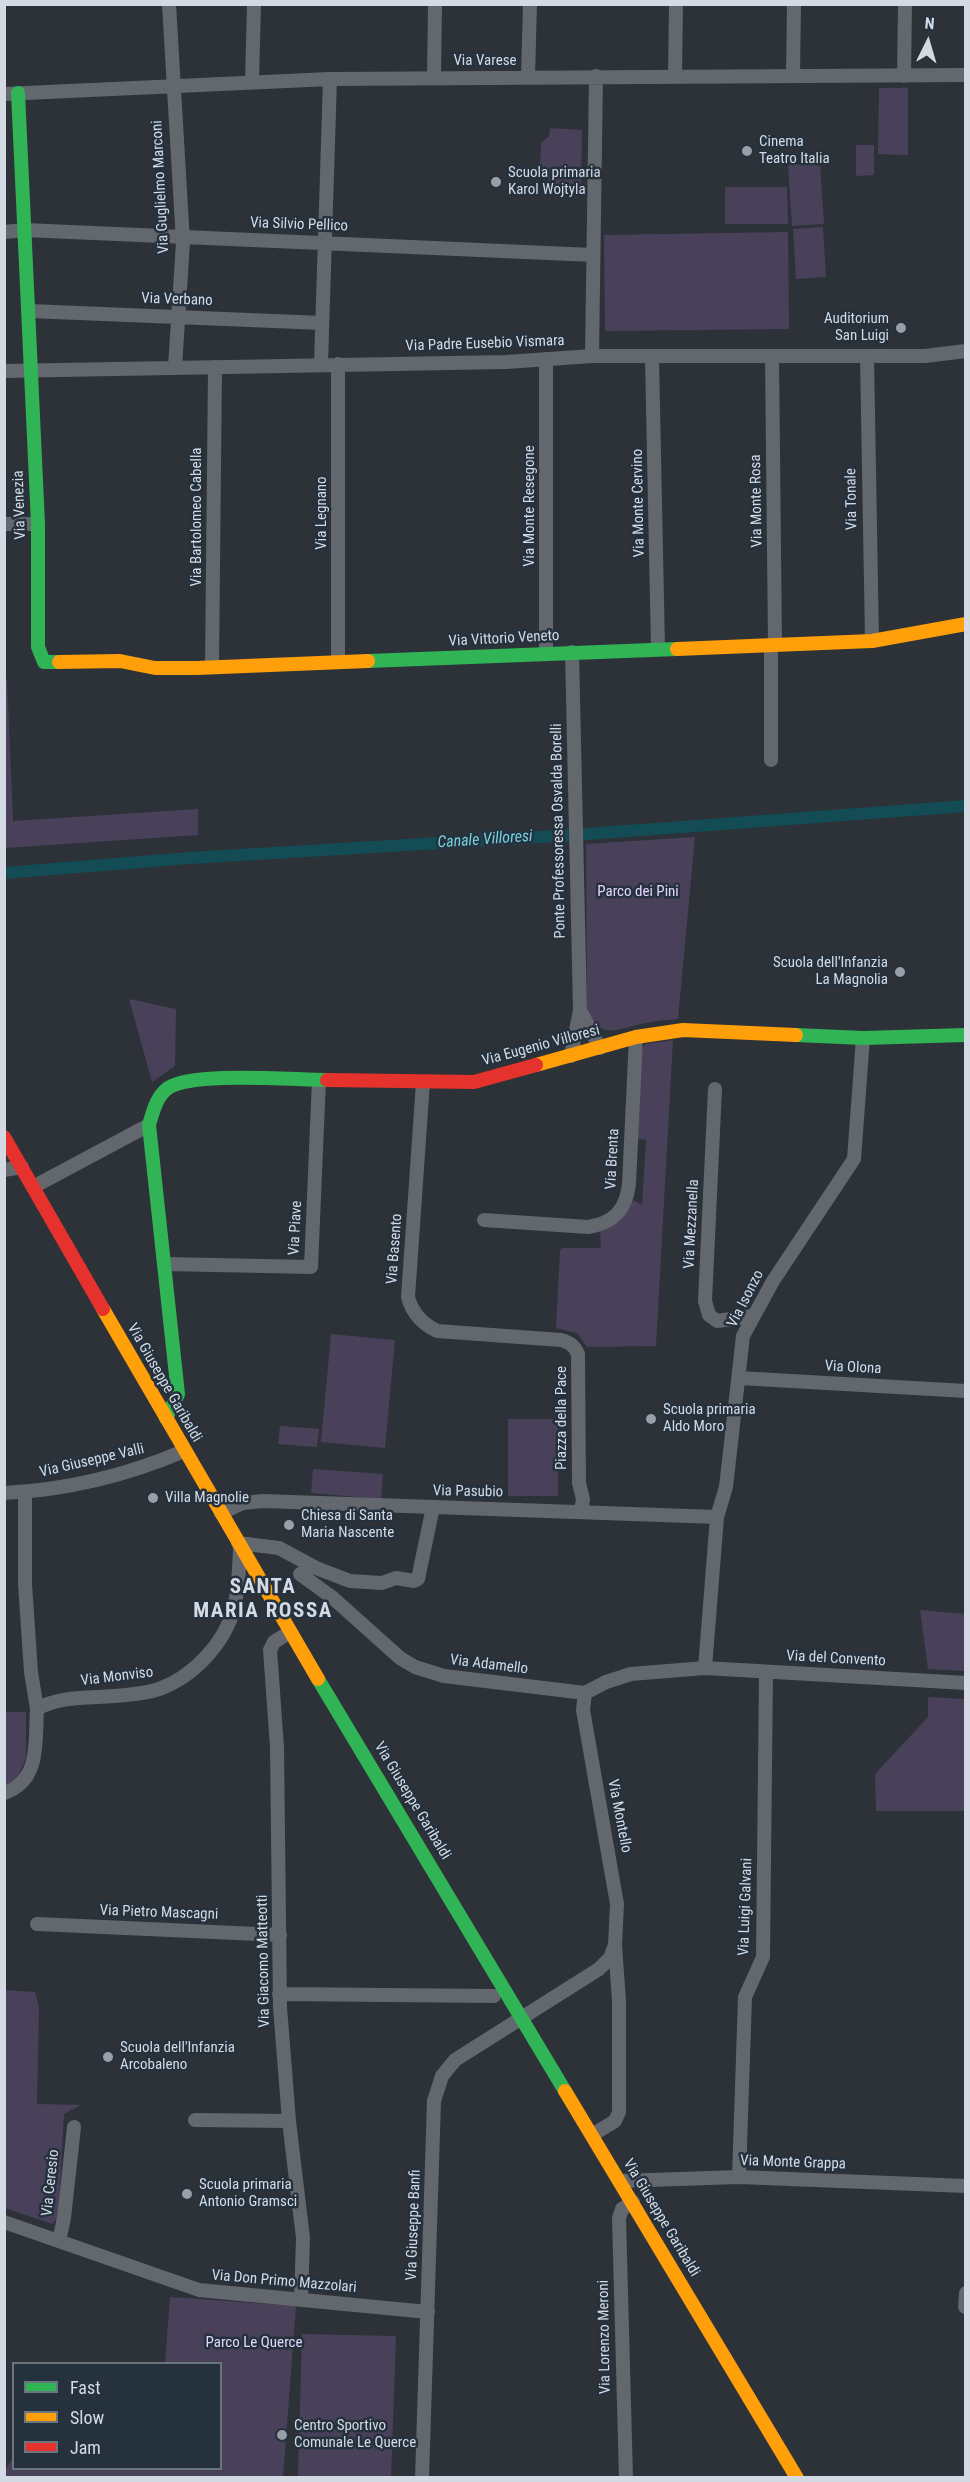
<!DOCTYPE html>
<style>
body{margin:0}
#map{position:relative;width:970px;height:2482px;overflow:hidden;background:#2c3238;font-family:"Roboto Condensed",sans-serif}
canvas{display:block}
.frame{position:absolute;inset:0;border:6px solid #d3dae3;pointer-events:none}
.legend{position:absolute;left:12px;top:2362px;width:210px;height:108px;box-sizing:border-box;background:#26313e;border:2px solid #6b7580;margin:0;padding:8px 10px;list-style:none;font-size:18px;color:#d3dae3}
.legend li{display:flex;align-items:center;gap:12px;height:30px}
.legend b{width:30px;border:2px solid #6b7580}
.north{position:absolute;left:898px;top:12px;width:60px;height:60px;-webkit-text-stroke:4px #26313e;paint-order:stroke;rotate:5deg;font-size:16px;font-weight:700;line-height:24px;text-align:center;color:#d3dae3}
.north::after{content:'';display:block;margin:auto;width:21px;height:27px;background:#d3dae3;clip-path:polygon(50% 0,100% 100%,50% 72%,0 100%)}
</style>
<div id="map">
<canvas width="970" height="2482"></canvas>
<div class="frame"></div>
<ul class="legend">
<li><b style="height:8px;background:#30b455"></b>Fast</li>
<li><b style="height:8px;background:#ff9f0a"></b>Slow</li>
<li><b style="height:8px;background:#e5322d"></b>Jam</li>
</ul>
<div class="north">N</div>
</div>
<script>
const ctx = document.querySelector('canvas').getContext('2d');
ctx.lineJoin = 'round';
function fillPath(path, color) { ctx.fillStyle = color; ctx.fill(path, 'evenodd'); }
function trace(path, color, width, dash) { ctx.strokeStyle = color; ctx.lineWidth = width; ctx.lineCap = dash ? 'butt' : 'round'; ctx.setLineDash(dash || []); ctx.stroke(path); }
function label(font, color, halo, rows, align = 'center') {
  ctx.font = font + ' "Roboto Condensed",sans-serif'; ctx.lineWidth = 5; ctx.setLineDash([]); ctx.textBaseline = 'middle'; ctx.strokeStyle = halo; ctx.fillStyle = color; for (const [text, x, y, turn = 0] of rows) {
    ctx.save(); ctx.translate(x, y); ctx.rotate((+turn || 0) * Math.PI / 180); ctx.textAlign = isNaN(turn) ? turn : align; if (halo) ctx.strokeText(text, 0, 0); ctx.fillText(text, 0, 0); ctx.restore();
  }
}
const green = new Path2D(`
 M879 88H908V155L878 154Z
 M550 128 582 130 581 185 548 184 549 175 540 167 541 143 549 136Z
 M856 145H874V175L856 176Z
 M820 163 824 224 792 226 788 165Z
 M725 187H787L788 224H725Z
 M823 227 826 277 796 279 793 229Z
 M788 232 789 329 605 331 604 235Z
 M5 679H7L13 821 198 809V835L5 848Z
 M695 837 678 1019C665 1020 653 1021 641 1024 616 1030 597 1040 587 1008L586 844Z
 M129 999 176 1009 175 1066 152 1082Z
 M673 1040 656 1346 587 1347 577 1333 556 1328 560 1251 562 1248H601L600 1231 621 1220 633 1200 642 1205 646 1140 638 1139 641 1050 645 1044Z
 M331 1334 395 1340 385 1448 321 1442Z
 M508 1419H558V1496H508Z
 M280 1426 319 1429 317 1447 278 1444Z
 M313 1469 383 1474 381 1499 311 1493Z
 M920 1610 965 1614V1671L928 1669Z
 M928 1697 965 1699V1811H876L875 1774 928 1717Z
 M5 1712H26V1757L17 1781 5 1785Z
 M4 1990 35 1992 39 2007 37 2104 81 2105 64 2114 58 2218 52 2224 5 2208Z
 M170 2297 296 2306 283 2477 5 2478 4 2472 13 2458 14 2468H220V2364L165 2363Z
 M302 2334 396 2336 391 2477H298Z`);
const canal = new Path2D(`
 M4 873 190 858 573 835 966 806`);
const street = new Path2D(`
 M169 4 183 242 175 367
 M793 76 794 4
 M904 76 905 4
 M434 77 435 4
 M528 77 530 4
 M675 77 676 4
 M252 82 254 4
 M4 94 330 79 966 75
 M4 232 25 230 593 255
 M30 311 322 323
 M592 356 596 76
 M772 356 775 645
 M867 356 872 641
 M652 358 658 648
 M546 359V654
 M321 364 330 79
 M4 371 506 362 592 356H925L966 351
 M4 524H38
 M338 662V364
 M212 667 215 367
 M771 760V646
 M581 1012 600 1048
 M571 1056 580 1010 572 652
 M423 1082 408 1297C412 1313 423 1324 437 1331L561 1340C569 1342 574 1345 578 1354L579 1483 583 1499 581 1511
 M715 1089 705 1301 709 1315 717 1321 752 1316
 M4 1170 22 1167
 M33 1187 149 1125
 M484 1220 588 1227C614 1223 626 1210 629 1184L636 1037
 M165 1264 311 1267 319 1080
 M739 1378 966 1391
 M25 1492V1584L31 1672 37 1709
 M4 1493C66 1490 128 1475 184 1451
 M221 1513 243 1503 263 1501 717 1517
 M238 1543 279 1548 316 1568 350 1581 382 1583 396 1578 414 1581 418 1579 433 1507
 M300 1574 333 1598 400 1658 415 1667 444 1676 585 1693 606 1682 631 1674 705 1668 966 1683
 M290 1632 274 1642 270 1650 277 1747 280 2007 289 2121 303 2238 301 2299
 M705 1668 717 1517 726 1487 743 1336 773 1281 854 1159 863 1038
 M4 1793C41 1781 35 1741 37 1709 60 1696 88 1698 114 1696 129 1695 144 1694 159 1689 193 1677 225 1643 234 1608 239 1589 239 1568 240 1548
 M37 1924 280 1935
 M279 1994 494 1996
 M195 2120 289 2121
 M592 2135 615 2121 619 2112V2001L615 1945
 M739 2177 745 1997 763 1957 766 1672
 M620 2181 739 2177 966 2186
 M4 2222 199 2290 428 2312
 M59 2241 64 2218 74 2127
 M965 2307 966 2293
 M422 2478 434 2101 442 2076 455 2060 599 1969 610 1958 615 1945 617 1904 583 1710 585 1693
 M626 2478 619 2218 622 2209 633 2202`);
const fast = new Path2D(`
 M18 93 38 524V647L44 662H59
 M368 661 677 649
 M796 1035 863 1038 966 1035
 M166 1418 178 1394 149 1125C153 1112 156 1097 168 1088 193 1071 293 1080 327 1080
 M318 1679 565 2091`);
const slow = new Path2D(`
 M677 649 872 641 966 624
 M59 662 120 661 155 668H197L368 661
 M536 1065 636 1037 683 1030 796 1035
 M103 1309 318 1679
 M565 2091 797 2478`);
const jam = new Path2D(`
 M327 1080 474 1082 536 1065
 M4 1137 103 1309`);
const markers = [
 [747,151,6,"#999fa7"],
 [496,182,6,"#999fa7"],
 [901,328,6,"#999fa7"],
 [900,972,6,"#999fa7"],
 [651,1419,6,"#999fa7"],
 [153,1498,6,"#999fa7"],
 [289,1525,6,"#999fa7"],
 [108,2057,6,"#999fa7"],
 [187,2194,6,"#999fa7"],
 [282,2435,6,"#999fa7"]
];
const streetNames = [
 ["Via Varese",485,61],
 ["Via Guglielmo Marconi",161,187,-93],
 ["Via Silvio Pellico",299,225,2],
 ["Via Verbano",177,300,2],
 ["Via Padre Eusebio Vismara",485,344,-2],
 ["Via Tonale",852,499,-91],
 ["Via Monte Rosa",757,501,-91],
 ["Via Monte Cervino",639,503,-91],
 ["Via Venezia",20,505,-92],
 ["Via Monte Resegone",530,506,-90],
 ["Via Legnano",322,513,-90],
 ["Via Bartolomeo Cabella",197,517,-90],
 ["Via Vittorio Veneto",504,639,-3],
 ["Ponte Professoressa Osvalda Borelli",559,831,-91],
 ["Via Eugenio Villoresi",541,1046,-15],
 ["Via Brenta",613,1159,-87],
 ["Via Mezzanella",692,1224,-87],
 ["Via Piave",296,1228,-87],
 ["Via Basento",395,1249,-86],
 ["Via Isonzo",746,1299,-63],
 ["Via Olona",853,1368,3],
 ["Via Giuseppe Garibaldi",164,1383,60],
 ["Piazza della Pace",562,1418,-90],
 ["Via Giuseppe Valli",92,1461,-13],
 ["Via Pasubio",468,1492,1],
 ["Via del Convento",836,1659,3],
 ["Via Adamello",489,1665,7],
 ["Via Monviso",117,1677,-7],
 ["Via Giuseppe Garibaldi",412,1801,59],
 ["Via Montello",619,1816,79],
 ["Via Luigi Galvani",746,1907,-88],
 ["Via Pietro Mascagni",159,1913,2],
 ["Via Giacomo Matteotti",264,1961,-91],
 ["Via Monte Grappa",793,2163,2],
 ["Via Ceresio",51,2183,-84],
 ["Via Giuseppe Garibaldi",661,2218,59],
 ["Via Giuseppe Banfi",414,2225,-88],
 ["Via Don Primo Mazzolari",284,2282,5],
 ["Via Lorenzo Meroni",605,2337,-91]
];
const poiNames = [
 ["Cinema",759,142],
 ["Teatro Italia",759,159],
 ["Scuola primaria",508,173],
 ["Karol Wojtyla",508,190],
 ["Auditorium",889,319,"right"],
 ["San Luigi",889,336,"right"],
 ["Scuola dell'Infanzia",888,963,"right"],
 ["La Magnolia",888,980,"right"],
 ["Scuola primaria",663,1410],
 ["Aldo Moro",663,1427],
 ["Villa Magnolie",165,1498],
 ["Chiesa di Santa",301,1516],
 ["Maria Nascente",301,1533],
 ["Scuola dell'Infanzia",120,2048],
 ["Arcobaleno",120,2065],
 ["Scuola primaria",199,2185],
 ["Antonio Gramsci",199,2202],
 ["Centro Sportivo",294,2426],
 ["Comunale Le Querce",294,2443]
];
const parkNames = [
 ["Parco dei Pini",638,892],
 ["Parco Le Querce",254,2343]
];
const waterNames = [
 ["Canale Villoresi",485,840,-4]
];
const districtNames = [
 ["SANTA",263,1588],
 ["MARIA ROSSA",263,1612]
];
fillPath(green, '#49415a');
trace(canal, '#134c54', 12);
trace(street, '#62686d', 14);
trace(fast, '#30b455', 14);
trace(slow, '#ff9f0a', 14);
trace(jam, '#e5322d', 14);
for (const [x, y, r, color] of markers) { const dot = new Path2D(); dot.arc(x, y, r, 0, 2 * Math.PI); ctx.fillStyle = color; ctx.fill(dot); trace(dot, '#26313e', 2); }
label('15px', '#d3dae3', '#26313e', streetNames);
label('15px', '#d3dae3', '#26313e', poiNames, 'left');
label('15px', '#e2d5fc', '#26313e', parkNames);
label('italic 16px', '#74d2de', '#26313e', waterNames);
ctx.letterSpacing = '1.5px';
label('bold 21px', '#d3dae3', '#26313e', districtNames);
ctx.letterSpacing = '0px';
</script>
